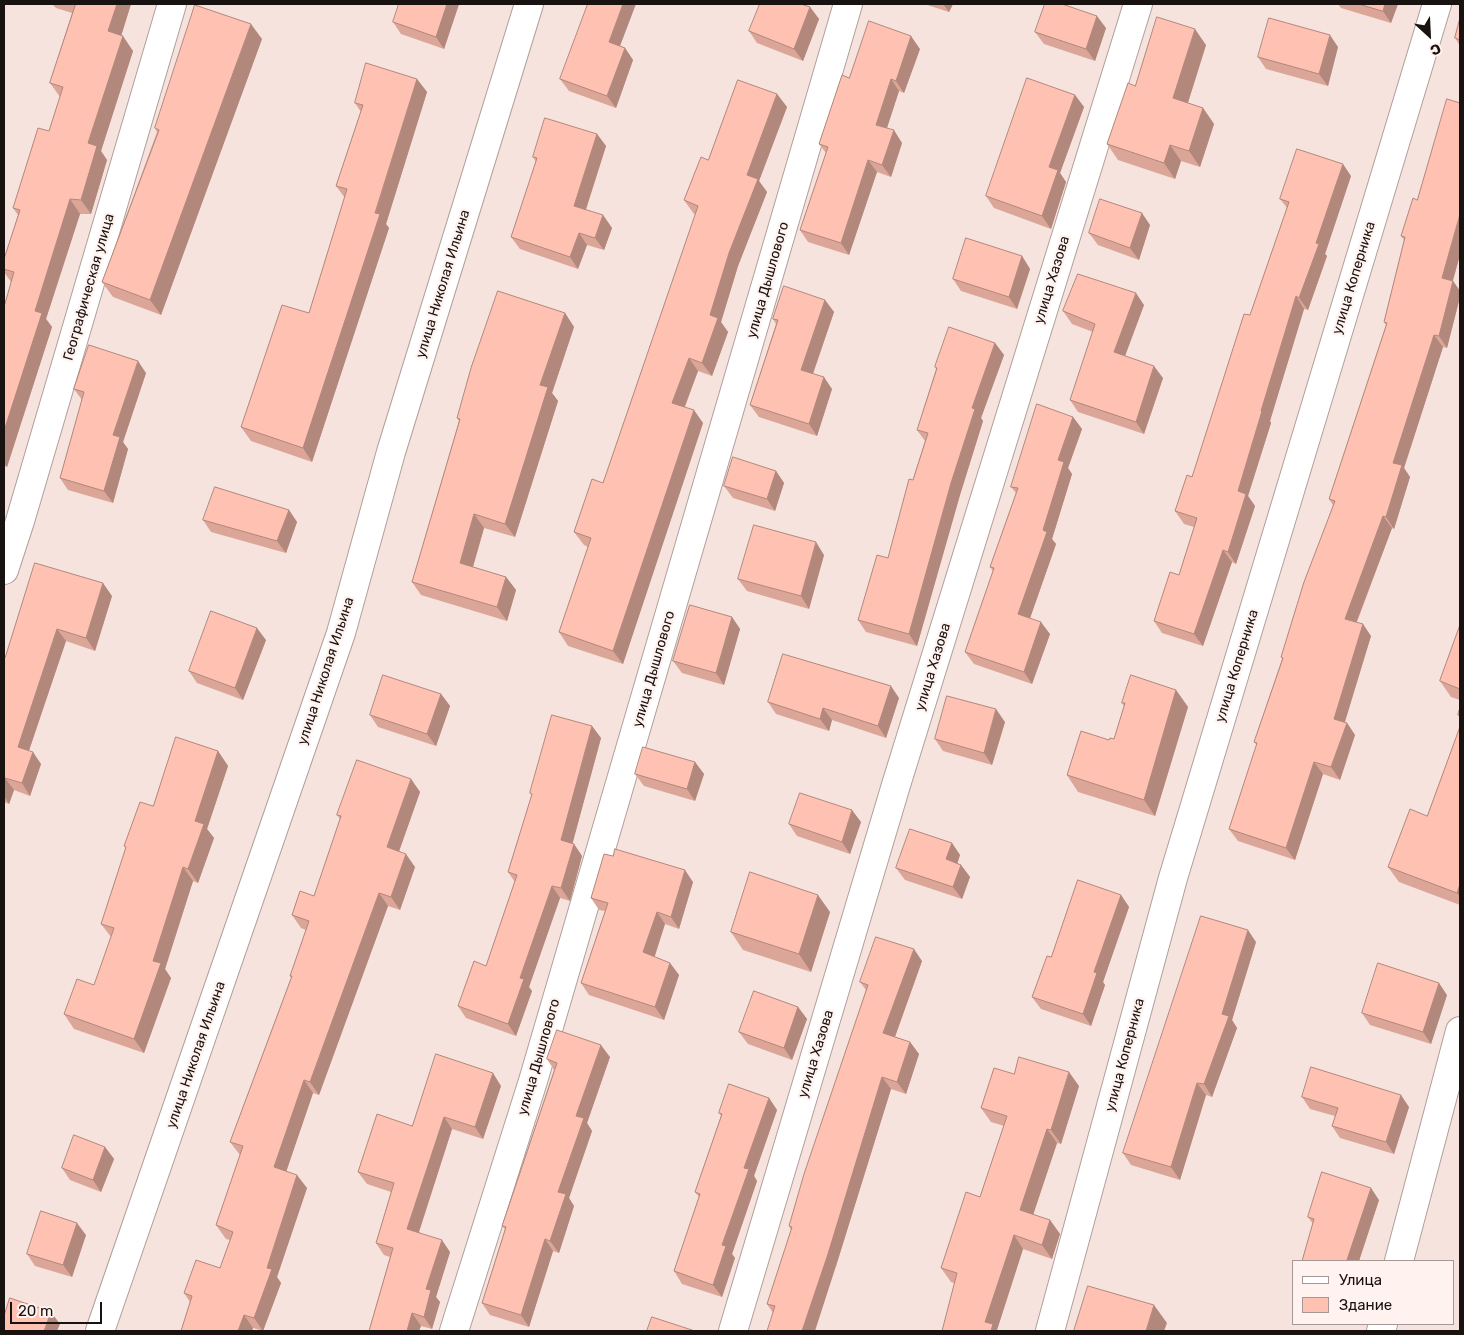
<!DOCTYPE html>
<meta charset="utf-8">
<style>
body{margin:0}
#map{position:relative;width:1464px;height:1335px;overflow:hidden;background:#f7e3de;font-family:Rubik,sans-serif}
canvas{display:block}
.frame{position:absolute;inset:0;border:5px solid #181210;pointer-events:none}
.legend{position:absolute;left:1292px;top:1260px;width:162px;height:65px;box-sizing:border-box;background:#fff2ef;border:1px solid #a39896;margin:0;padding:6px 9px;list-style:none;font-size:15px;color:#181210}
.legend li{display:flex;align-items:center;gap:10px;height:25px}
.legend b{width:25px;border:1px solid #a39896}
.north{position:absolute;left:1404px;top:10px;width:50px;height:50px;-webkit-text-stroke:4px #fff2ef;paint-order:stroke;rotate:155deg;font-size:14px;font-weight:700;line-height:20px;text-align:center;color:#181210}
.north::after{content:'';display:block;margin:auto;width:18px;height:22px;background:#181210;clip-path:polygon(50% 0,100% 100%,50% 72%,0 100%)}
.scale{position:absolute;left:10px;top:1302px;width:92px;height:22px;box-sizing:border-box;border:2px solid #181210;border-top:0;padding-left:6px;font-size:15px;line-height:18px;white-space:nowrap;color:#181210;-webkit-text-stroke:4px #fff2ef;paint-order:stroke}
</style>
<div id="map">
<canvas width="1464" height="1335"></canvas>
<div class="frame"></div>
<ul class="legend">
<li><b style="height:6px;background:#fff"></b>Улица</li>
<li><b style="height:14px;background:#ffc1b1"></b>Здание</li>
</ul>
<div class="north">С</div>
<div class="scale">20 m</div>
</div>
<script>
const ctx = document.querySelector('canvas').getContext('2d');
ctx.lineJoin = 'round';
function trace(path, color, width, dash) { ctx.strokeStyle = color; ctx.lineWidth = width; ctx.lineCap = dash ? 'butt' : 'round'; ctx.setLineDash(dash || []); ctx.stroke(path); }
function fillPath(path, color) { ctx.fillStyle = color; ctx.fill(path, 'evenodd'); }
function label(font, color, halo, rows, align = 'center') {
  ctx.font = font + ' Rubik,sans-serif'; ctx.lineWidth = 4.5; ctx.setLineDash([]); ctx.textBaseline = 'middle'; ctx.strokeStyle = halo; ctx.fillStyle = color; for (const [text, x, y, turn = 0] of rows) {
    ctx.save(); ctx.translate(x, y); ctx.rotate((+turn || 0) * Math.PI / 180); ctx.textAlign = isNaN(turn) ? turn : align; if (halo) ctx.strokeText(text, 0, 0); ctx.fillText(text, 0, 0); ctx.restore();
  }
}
const minor = new Path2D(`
 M4 570 20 521 172 4
 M1399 1261 1460 1031
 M100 1331 341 633 391 452 529 4
 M454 1331 533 1081 848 4
 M733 1331 896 785 1138 4
 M1050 1331 1173 878 1437 4
 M1381 1331 1383 1324`);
const wall = new Path2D(`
 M52 4H131L121 36 133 51 101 151 107 160 91 214H80L46 319 52 327 7 467 4 466V307L11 282 4 272V259L18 215 13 208 49 131 60 97 50 83 72 13 56 8Z
 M459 4 444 49 401 34 393 22Z
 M924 4H953L949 12Z
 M1338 4H1398L1391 23 1341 8Z
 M810 7 819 19 803 61 757 43 749 31Z
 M1460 18V46L1455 38Z
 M1106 28 1095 61 1044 44 1035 32Z
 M262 39 161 315 113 297 102 282 157 132 155 128Z
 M1206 45 1188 103 1203 108 1214 124 1200 167 1181 161 1175 179 1118 160 1107 144 1135 86Z
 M620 46 625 48 633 60 616 108 569 91 560 79Z
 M1338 47 1328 86 1266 69 1258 57Z
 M920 49 904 93 899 91 887 128 902 143 891 177 877 172 849 255 808 242 800 230 826 153 819 144 849 78Z
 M417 79 427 92 386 224 389 228 312 462 251 441 241 427 309 313 345 198 336 186 361 112 355 103Z
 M777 94 787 107 759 181 767 192 738 266 721 322 728 332 712 376 698 371 685 407 703 423 623 664 568 646 559 632 588 547 584 545 574 532 603 483 696 214H694L684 200 708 160Z
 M1075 95 1084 107 1060 173 1066 182 1051 229 994 208 986 196Z
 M597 134 606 146 586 210 603 215 612 228 604 250 587 245 578 269 520 249 511 237 536 162 533 157Z
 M1351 176 1325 254 1327 256 1308 310 1304 309 1270 421 1271 423 1248 496 1255 506 1236 564 1232 562 1203 646 1162 633 1154 621 1179 575 1194 527 1184 524 1175 511 1192 477 1250 315 1287 208 1280 199Z
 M1150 225 1139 260 1098 245 1089 233Z
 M1401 236 1460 255 1453 281 1460 291V297L1447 348 1443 347 1404 468 1410 477 1394 529 1392 528 1357 622 1371 636 1345 722 1347 723 1355 735 1340 780 1323 774 1295 860 1238 841 1229 829 1257 745 1254 742 1282 659 1281 657 1333 505 1329 499 1386 325 1384 322 1404 240Z
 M1022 256 1030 269 1017 309 961 291 953 279Z
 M825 300 834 312 813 374 832 389 817 436 759 417 750 405 776 324 773 319Z
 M1144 305 1125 356 1163 378 1144 434 1078 412 1070 400 1093 332 1072 324 1063 311Z
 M565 313 574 327 552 393 558 401 515 537 484 528 473 567 506 577 516 590 507 621 421 595 412 582 459 421 457 418Z
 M995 343 1004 355 981 418 983 421 960 495 917 646 866 632 858 620 888 558 925 441 917 430 936 369 935 367Z
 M146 373 123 442 128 449 113 503 68 490 60 478 82 400 74 389Z
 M1073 417 1082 429 1068 468 1072 474 1052 539 1056 544 1030 618 1050 634 1032 684 974 664 965 652 993 571 990 567 1016 493 1011 487Z
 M776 471 784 483 775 511 733 498 724 486Z
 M289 510 297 522 286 553 211 532 203 520Z
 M824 555 809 609 747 591 738 579Z
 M112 596 95 651 66 641 29 751 41 764 30 796 14 790 9 804 4 802V656L5 657Z
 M732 617 740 629 724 685 682 673 673 661Z
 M1460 625V700L1451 697 1440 681Z
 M266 640 243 700 197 683 189 671Z
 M1176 690 1188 707 1155 816 1078 792 1067 775 1109 740 1114 739 1124 706 1122 703Z
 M441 694 450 706 436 746 378 727 370 715Z
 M899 698 886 738 832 720 829 731 776 714 768 702Z
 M1005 722 992 765 943 751 935 739Z
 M592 726 601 738 572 844H574L582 856 570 901 560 898 529 987 532 991 516 1036 466 1018 458 1006 486 966 515 882 508 872 532 796 530 793Z
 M1460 727V905L1399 882 1388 867 1427 816Z
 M218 751 228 766 207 829 214 838 198 883 193 881 165 969 171 978 144 1053 74 1029 64 1014 94 985 111 937 101 924 126 848 124 846Z
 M695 762 704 774 695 801 644 786 635 774Z
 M411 779 420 792 399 851 415 867 400 910 388 906 319 1095 313 1093 286 1172 307 1188 277 1277 281 1283 263 1331 253 1328 252 1331H181L190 1302 184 1293 220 1268 230 1240 226 1239 216 1225 240 1155 230 1142 291 978 290 976 306 930 301 928 292 915 314 896 340 819 337 815Z
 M861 822 850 854 797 836 789 824Z
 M952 843 960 855 957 863 961 865 970 877 962 899 905 880 896 868Z
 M693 882 679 929 665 924 654 957 670 963 679 975 664 1020 589 995 581 983 605 911 599 910 591 898Z
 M1121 895 1129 907 1103 982 1105 985 1091 1026 1041 1009 1032 997 1051 957Z
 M830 912 811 972 743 950 731 932Z
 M1256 942 1232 1020 1237 1028 1212 1097 1206 1095 1180 1180 1131 1165 1123 1153Z
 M922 961 895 1037 910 1042 919 1054 906 1094 891 1089 836 1266 773 1313 767 1304 791 1230 789 1226 866 990 860 982Z
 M1447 995 1431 1044 1370 1025 1362 1013Z
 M798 1007 807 1019 792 1060 748 1044 739 1032Z
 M610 1057 587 1123 592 1131 569 1198 574 1206 559 1253 553 1251 529 1327 490 1315 482 1303 505 1229 502 1226 554 1070 547 1059Z
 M501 1086 483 1139 452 1129 419 1232 450 1252 436 1297 440 1302 432 1329 421 1326 419 1331H369L390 1257 384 1255 376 1243 391 1192 367 1184 358 1172 412 1126Z
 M1079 1086 1061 1144 1057 1143 1033 1215 1050 1220 1060 1234 1052 1259 1023 1249 997 1330 954 1283 951 1282 941 1268 980 1197 1004 1126 991 1122 981 1108Z
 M1302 1097 1409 1107 1394 1154 1340 1138 1332 1126 1335 1116 1310 1109Z
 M769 1098 777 1110 754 1176 757 1181 732 1254 735 1258 722 1297 682 1284 674 1271 699 1197 695 1192 721 1116 719 1113Z
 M105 1147 114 1159 101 1192 70 1180 62 1168Z
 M1379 1200 1359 1261H1302L1313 1224 1308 1217Z
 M86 1235 72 1277 35 1266 27 1254Z`);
const shadedWall = new Path2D(`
 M117 4H131L118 46 108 31Z
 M447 4H459L444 49 436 37Z
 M623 4H636L617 54 609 42Z
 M943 4H953L949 12Z
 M1385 4H1398L1391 23 1383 11Z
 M810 7 819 19 803 61 794 49Z
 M1097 16 1106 28 1095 61 1086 49Z
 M251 24 262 39 161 315 150 300Z
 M1195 29 1206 45 1184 115 1173 98Z
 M1330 35 1338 47 1328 86 1319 74Z
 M123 36 133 51 101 151 107 160 91 214 81 200 88 143Z
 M911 36 920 49 904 93 896 81Z
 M625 48 633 60 616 108 607 96Z
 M417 79 427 92 386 224 389 228 312 462 303 448Z
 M891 79 899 91 884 137 876 125Z
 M777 94 787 107 759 181 767 192 738 266 721 322 728 332 712 376 702 363 710 315 747 175Z
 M1075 95 1084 107 1060 173 1066 182 1051 229 1042 216 1049 167Z
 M1203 108 1214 124 1200 167 1189 151Z
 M894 130 902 143 891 177 882 165Z
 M597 134 606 146 583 218 574 206Z
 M1170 145 1181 161 1175 179 1164 163Z
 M868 160 877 172 849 255 841 243Z
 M1343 164 1351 176 1325 254 1327 256 1308 310 1299 298 1316 243Z
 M70 199 80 214 46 319 52 327 7 467 4 463V431L35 311Z
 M1142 213 1150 225 1139 260 1130 248Z
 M1460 214V255L1450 290 1442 278Z
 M603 215 612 228 604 250 595 238Z
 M579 233 587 245 578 269 570 257Z
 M1022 256 1030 269 1017 309 1009 297Z
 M1453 281 1460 291V297L1447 348 1439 336Z
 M1136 293 1144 305 1122 364 1114 352Z
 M1296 296 1304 309 1270 421 1271 423 1248 496 1255 506 1236 564 1228 552 1238 491 1261 411Z
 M825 300 834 312 810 382 801 370Z
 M565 313 574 327 552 393 558 401 515 537 505 524 540 385Z
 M1434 335 1443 347 1404 468 1410 477 1394 529 1386 517 1393 463Z
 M995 343 1004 355 981 418 983 421 960 495 917 646 909 634 972 408Z
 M689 358 698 371 681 416 672 403Z
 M138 361 146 373 123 442 128 449 113 503 104 491 113 435Z
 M1154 366 1163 378 1144 434 1136 422Z
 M824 377 832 389 817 436 809 424Z
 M694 410 703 423 623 664 613 651Z
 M1073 417 1082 429 1068 468 1072 474 1052 539 1056 544 1027 627 1018 614 1043 530 1058 460Z
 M776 471 784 483 775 511 767 499Z
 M289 510 297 522 286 553 277 541Z
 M474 514 484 528 470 577 460 563Z
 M1383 516 1392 528 1353 631 1345 619Z
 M816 542 824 555 809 609 801 596Z
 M1223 550 1232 562 1203 646 1194 634Z
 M506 577 516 590 507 621 497 607Z
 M103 583 112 596 95 651 86 638Z
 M732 617 740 629 724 685 716 673Z
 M1041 622 1050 634 1032 684 1024 672Z
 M1363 624 1371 636 1342 731 1334 719Z
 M257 628 266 640 243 700 235 688Z
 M57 629 66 641 26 759 18 747Z
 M891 686 899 698 886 738 878 726Z
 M1176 690 1188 707 1155 816 1144 800Z
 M441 694 450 706 436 746 427 734Z
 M823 708 832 720 829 731 820 719Z
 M996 709 1005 722 992 765 984 753Z
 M1347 723 1355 735 1340 780 1331 767Z
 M592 726 601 738 570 853 561 840Z
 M218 751 228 766 207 829 214 838 198 883 188 869 195 821Z
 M33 752 41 764 30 796 22 783Z
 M695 762 704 774 695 801 687 789Z
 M1314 762 1323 774 1295 860 1286 848Z
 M5 778 14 790 9 804 4 796V783Z
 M411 779 420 792 396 860 387 847Z
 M852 810 861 822 850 854 842 842Z
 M952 843 960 855 955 871 946 859Z
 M574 844 582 856 570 901 561 888Z
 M406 854 415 867 400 910 391 897Z
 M961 865 970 877 962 899 953 887Z
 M183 867 193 881 165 969 171 978 144 1053 134 1039 153 961Z
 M685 870 693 882 679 929 671 917Z
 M1460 884V897L1457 893Z
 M552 886 560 898 529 987 532 991 516 1036 508 1024 520 978Z
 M379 893 388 906 319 1095 310 1082Z
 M818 895 830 912 811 972 799 954Z
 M1121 895 1129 907 1103 982 1105 985 1091 1026 1083 1014 1094 972Z
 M657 912 665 924 652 965 643 952Z
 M1248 930 1256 942 1232 1020 1237 1028 1212 1097 1204 1084 1222 1014Z
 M914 949 922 961 892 1045 883 1033Z
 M670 963 679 975 664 1020 655 1007Z
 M1439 983 1447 995 1431 1044 1423 1032Z
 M798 1007 807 1019 792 1060 784 1048Z
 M910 1042 919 1054 906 1094 897 1082Z
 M601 1045 610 1057 587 1123 592 1131 569 1198 574 1206 559 1253 550 1241 558 1192 576 1116Z
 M1069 1072 1079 1086 1061 1144 1051 1130Z
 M493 1073 501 1086 483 1139 475 1127Z
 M882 1077 891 1089 836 1266 815 1331H802Z
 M304 1080 313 1093 283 1181 274 1167Z
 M1197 1083 1206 1095 1180 1180 1171 1167Z
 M1401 1095 1409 1107 1394 1154 1386 1142Z
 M769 1098 777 1110 754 1176 757 1181 732 1254 735 1258 722 1297 713 1285 722 1245 744 1168Z
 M444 1117 452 1129 416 1241 407 1229Z
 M1047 1129 1057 1143 1030 1224 1020 1210Z
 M105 1147 114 1159 101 1192 93 1180Z
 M297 1175 307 1188 277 1277 281 1283 263 1331 254 1318 267 1268Z
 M1371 1188 1379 1200 1359 1261H1348L1347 1260Z
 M1050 1220 1060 1234 1052 1259 1042 1245Z
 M77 1223 86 1235 72 1277 63 1265Z
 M1014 1235 1023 1249 997 1330 998 1331H991L985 1322Z
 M545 1239 553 1251 529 1327 521 1315Z
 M442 1240 450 1252 436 1297 440 1302 432 1329 424 1317 426 1289Z
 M1154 1305 1167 1323 1164 1331H1146Z
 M51 1312 60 1324 57 1331H44Z
 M412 1313 421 1326 419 1331H407Z
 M244 1315 253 1328 252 1331H238Z`);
const building = new Path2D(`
 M76 4H117L108 31 123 36 88 143 97 146 81 200 70 199 35 311 42 313 4 431V307L14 272 4 269V259L20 210 13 208 38 128 49 131 63 87 50 83Z
 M399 4H447L436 37 393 22Z
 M588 4H623L609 42 625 48 607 96 560 79Z
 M760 4H801L810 7 794 49 749 31Z
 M1045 4H1062L1097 16 1086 49 1035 32Z
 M1359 4H1385L1383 11Z
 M195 5 251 24 150 300 102 282 159 130 155 128Z
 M1157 17 1195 29 1173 98 1203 108 1189 151 1170 145 1164 163 1107 144 1128 83 1135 86Z
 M1269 18 1330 35 1319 74 1258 57Z
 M1460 18V40L1455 38Z
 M869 21 911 36 896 81 891 79 876 125 894 130 882 165 868 160 841 243 800 230 828 147 819 144 842 75 849 78Z
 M366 63 417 79 375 213 380 214 303 448 241 427 282 305 309 313 347 189 336 186 363 105 355 103Z
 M1027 78 1075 95 1049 167 1058 170 1042 216 986 196Z
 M738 80 777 94 747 175 758 179 729 253 710 315 718 318 702 363 689 358 672 403 694 410 613 651 559 632 591 538 574 532 592 479 603 483 698 206 684 200 701 157 708 160Z
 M1447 99 1460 103V214L1442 278 1453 281 1439 336 1434 335 1393 463 1402 465 1386 517 1383 516 1345 619 1363 624 1334 719 1347 723 1331 767 1314 762 1286 848 1229 829 1257 743 1254 742 1283 658 1281 657 1304 582 1335 501 1329 499 1387 323 1384 322 1405 237 1401 236 1413 198 1417 200Z
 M545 118 597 134 574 206 603 215 595 238 579 233 570 257 511 237 537 158 533 157Z
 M1297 149 1343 164 1316 243 1319 244 1299 298 1296 296 1261 411H1262L1238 491 1246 494 1228 552 1223 550 1194 634 1154 621 1170 572 1179 575 1197 518 1175 511 1187 475 1192 477 1244 314 1250 315 1289 202 1280 199Z
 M1100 199 1142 213 1130 248 1089 233Z
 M966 238 1022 256 1009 297 953 279Z
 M1078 274 1136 293 1114 352 1154 366 1136 422 1070 400 1095 324 1063 311Z
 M784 286 825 300 801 370 824 377 809 424 750 405 778 320 773 319Z
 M498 291 565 313 540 385 548 387 505 524 474 514 460 563 506 577 497 607 412 582 460 419 457 418 471 368Z
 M949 327 995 343 972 408 975 409 951 483 909 634 858 620 877 555 888 558 909 479 913 480 928 433 917 430 937 368 935 367Z
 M89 345 138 361 113 435 120 437 104 491 60 478 84 392 74 389Z
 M1037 404 1073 417 1058 460 1064 462 1043 530 1047 532 1018 614 1041 622 1024 672 965 652 994 568 990 567 1018 488 1011 487Z
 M733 457 776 471 767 499 724 486Z
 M215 487 289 510 277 541 203 520Z
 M754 525 816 542 801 596 738 579Z
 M35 563 103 583 86 638 57 629 18 747 33 752 22 783 5 778 4 783V656L5 657Z
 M690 605 732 617 716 673 673 661Z
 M211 611 257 628 235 688 189 671Z
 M1460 625V689L1440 681Z
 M783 654 891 686 878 726 823 708 820 719 768 702Z
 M383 675 441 694 427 734 370 715Z
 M1131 675 1176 690 1144 800 1067 775 1081 731 1109 740 1110 738 1114 739 1125 703H1122Z
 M947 696 996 709 984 753 935 739Z
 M1460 708V716L1458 715Z
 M552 715 592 726 561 840 574 844 561 888 552 886 520 978 524 979 508 1024 458 1006 474 961 486 966 517 875 508 872 532 794 530 793Z
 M1460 727V884L1457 893 1388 867 1410 809 1427 816Z
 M176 737 218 751 195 821 204 824 188 869 183 867 153 961 161 963 134 1039 64 1014 77 979 94 985 114 928 101 924 126 847 124 846 140 802 153 806Z
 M643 747 695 762 687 789 635 774Z
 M357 760 411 779 387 847 406 854 391 897 379 893 310 1082 304 1080 274 1167 297 1175 267 1268 272 1269 254 1318 244 1315 238 1331H181L192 1296 184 1293 196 1260 220 1268 233 1232 216 1225 243 1146 230 1142 292 976H290L309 921 292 915 300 891 314 896 341 816 337 815Z
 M800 793 852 810 842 842 789 824Z
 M910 829 952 843 946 859 961 865 953 887 896 868Z
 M615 849 685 870 671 917 657 912 643 952 670 963 655 1007 581 983 608 903 591 898 604 854 613 856Z
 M750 872 818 895 799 954 731 932Z
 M1078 880 1121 895 1094 972 1097 973 1083 1014 1032 997 1047 956 1051 957Z
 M1201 916 1248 930 1222 1014 1229 1016 1204 1084 1197 1083 1171 1167 1123 1153Z
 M876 937 914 949 883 1033 910 1042 897 1082 882 1077 828 1254 802 1331H767L775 1306 767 1304 792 1227 789 1226 804 1174 868 985 860 982Z
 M1378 963 1439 983 1423 1032 1362 1013Z
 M754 991 798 1007 784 1048 739 1032Z
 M557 1030 601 1045 576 1116 584 1118 558 1192 566 1194 550 1241 545 1239 521 1315 482 1303 506 1227 502 1226 557 1063 547 1059Z
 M436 1054 493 1073 475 1127 444 1117 407 1229 442 1240 426 1289 431 1290 424 1317 412 1313 407 1331H369L393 1248 376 1243 394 1183 358 1172 377 1114 412 1126Z
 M1019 1057 1069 1072 1051 1130 1047 1129 1020 1210 1050 1220 1042 1245 1014 1235 985 1322 993 1324 991 1331H942L957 1273 941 1268 966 1192 980 1197 1007 1116 981 1108 994 1068 1014 1074Z
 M1311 1067 1401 1095 1386 1142 1332 1126 1338 1108 1302 1097Z
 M729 1084 769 1098 744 1168 749 1169 722 1245 726 1246 713 1285 674 1271 700 1194 695 1192 722 1114 719 1113Z
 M74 1135 105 1147 93 1180 62 1168Z
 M1322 1172 1371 1188 1347 1260 1350 1261H1302L1314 1219 1308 1217Z
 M41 1211 77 1223 63 1265 27 1254Z
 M1088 1286 1154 1305 1146 1331H1074Z
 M10 1298 51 1312 44 1331H4V1316Z
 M652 1317 695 1331H647Z`);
const streetNames = [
 ["улица Коперника",1354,278,-73],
 ["улица Дышлового",768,280,-74],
 ["улица Хазова",1052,280,-73],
 ["улица Николая Ильина",443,284,-73],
 ["Географическая улица",89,287,-74],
 ["улица Коперника",1237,666,-73],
 ["улица Хазова",933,667,-73],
 ["улица Дышлового",654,669,-74],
 ["улица Николая Ильина",326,671,-72],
 ["улица Хазова",816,1054,-73],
 ["улица Николая Ильина",196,1055,-71],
 ["улица Коперника",1125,1055,-75],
 ["улица Дышлового",539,1057,-74]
];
trace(minor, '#b19f9a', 30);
trace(minor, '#fff', 28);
fillPath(wall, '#dba698');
fillPath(shadedWall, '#b2877c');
fillPath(building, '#ffc1b1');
trace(building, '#b2877c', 1);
label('14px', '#181210', '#fff2ef', streetNames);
</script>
